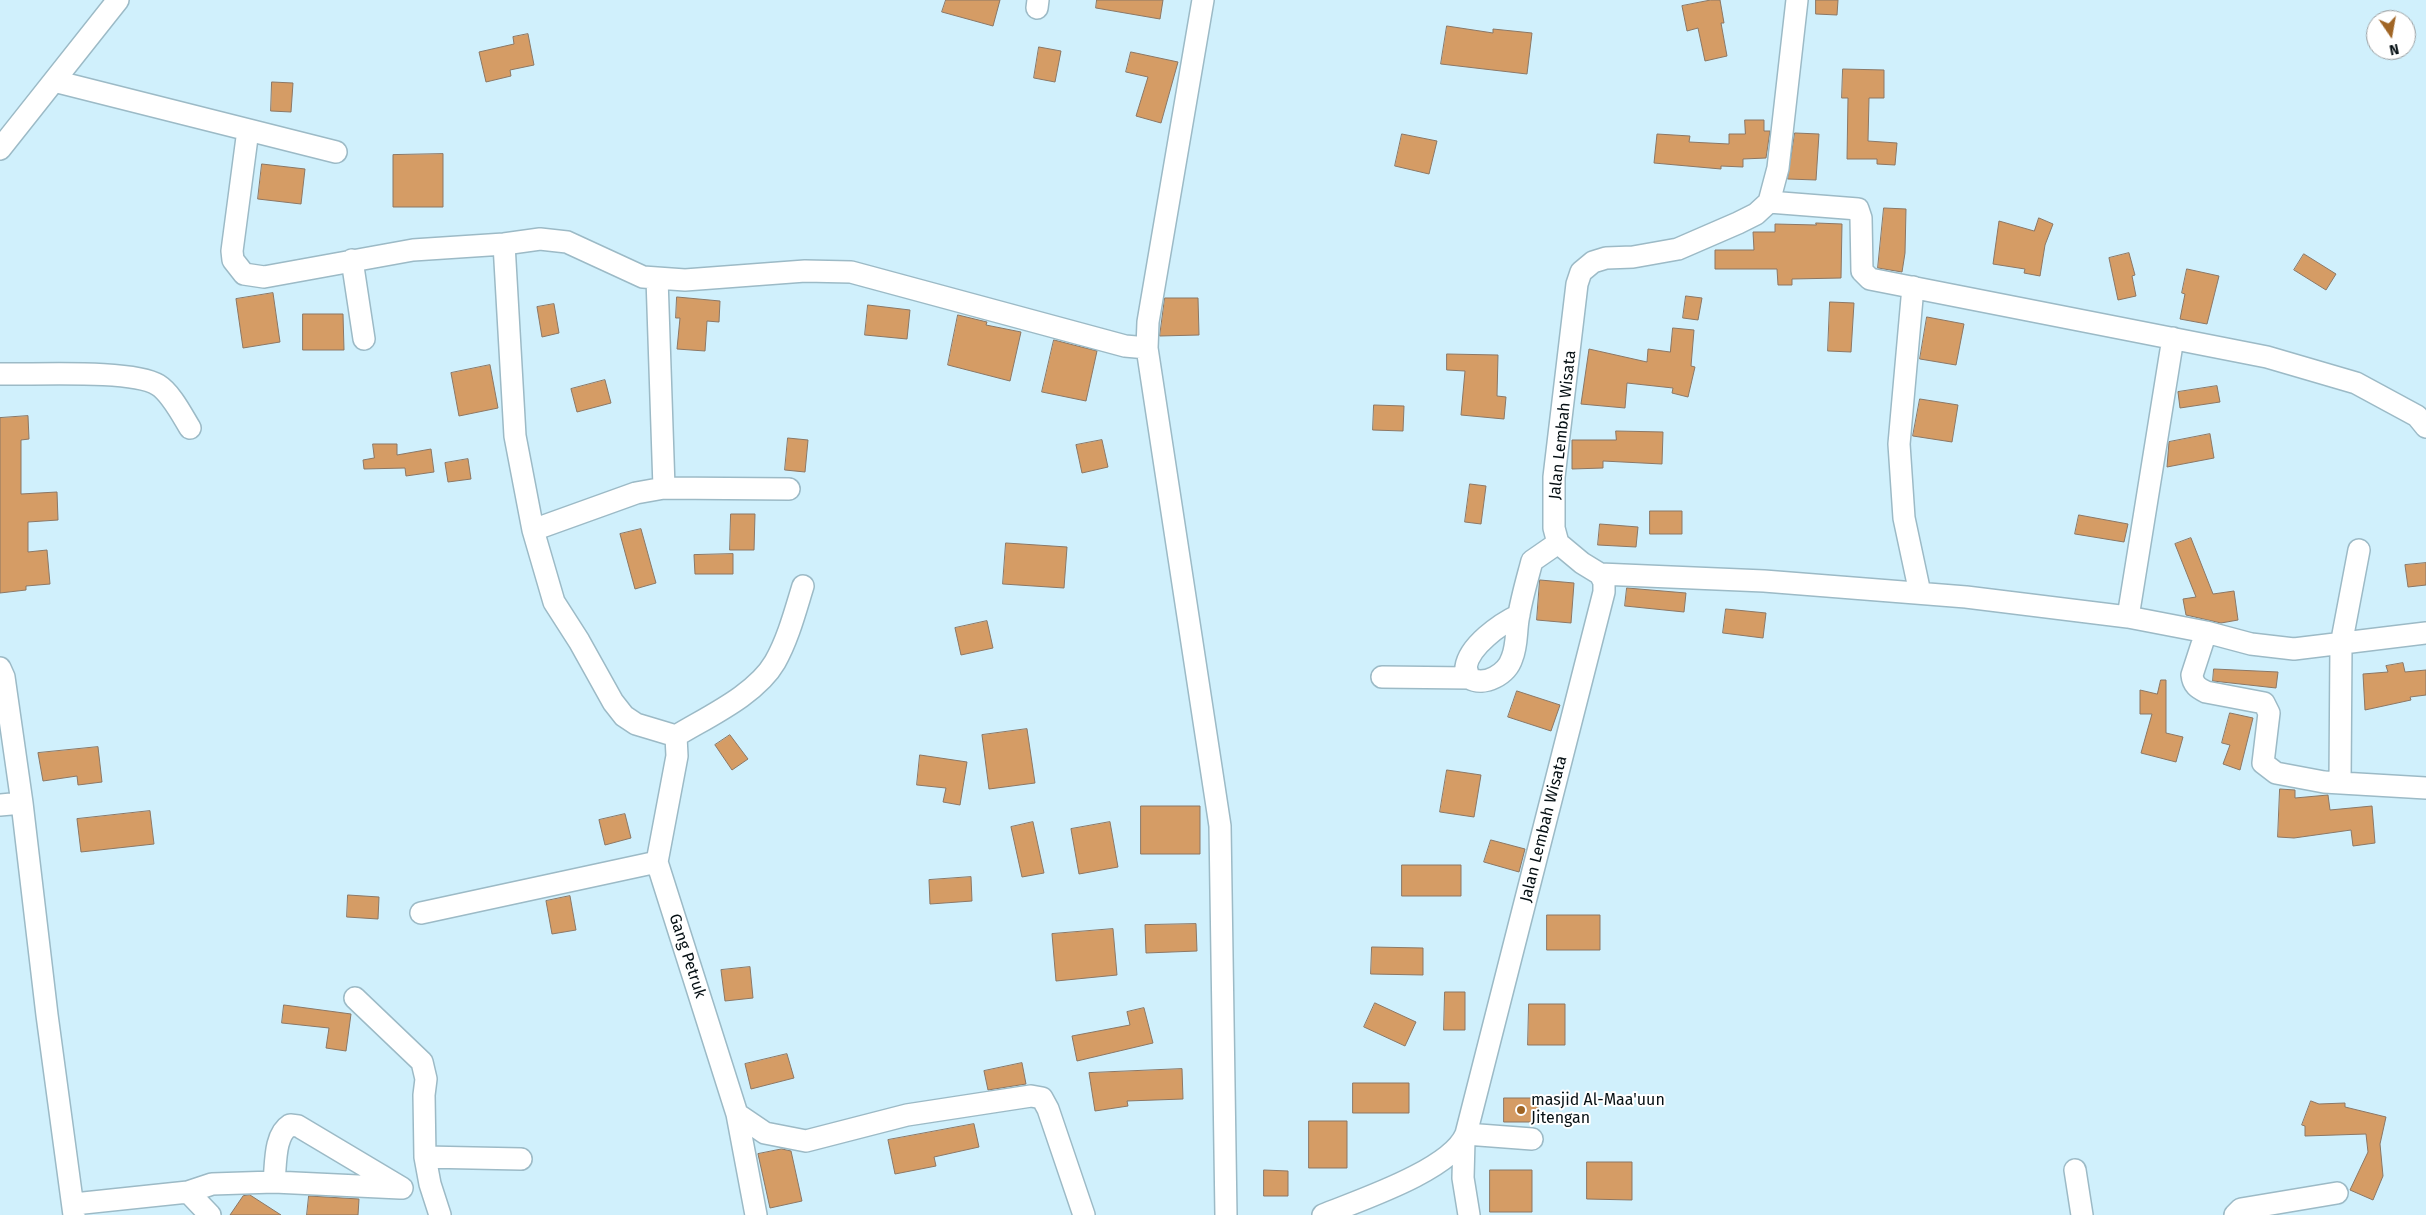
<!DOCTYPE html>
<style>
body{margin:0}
#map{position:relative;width:2426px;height:1215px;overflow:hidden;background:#d0f0fc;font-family:"Fira Sans",sans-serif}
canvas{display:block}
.north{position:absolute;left:2366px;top:10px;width:50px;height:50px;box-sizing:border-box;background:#fff;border:1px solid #9b9fa1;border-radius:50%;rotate:168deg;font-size:14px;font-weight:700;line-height:20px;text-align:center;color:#050f13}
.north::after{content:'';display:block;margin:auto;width:18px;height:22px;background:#a06525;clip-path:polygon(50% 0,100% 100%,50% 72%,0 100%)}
</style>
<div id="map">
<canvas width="2426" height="1215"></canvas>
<div class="north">N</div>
</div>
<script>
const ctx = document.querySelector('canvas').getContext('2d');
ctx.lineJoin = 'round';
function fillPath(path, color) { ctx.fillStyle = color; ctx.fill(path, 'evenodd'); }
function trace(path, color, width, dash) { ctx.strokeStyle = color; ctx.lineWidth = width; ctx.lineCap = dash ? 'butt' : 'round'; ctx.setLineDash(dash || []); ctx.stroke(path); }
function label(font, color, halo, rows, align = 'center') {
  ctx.font = font + ' "Fira Sans",sans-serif'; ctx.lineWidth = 4; ctx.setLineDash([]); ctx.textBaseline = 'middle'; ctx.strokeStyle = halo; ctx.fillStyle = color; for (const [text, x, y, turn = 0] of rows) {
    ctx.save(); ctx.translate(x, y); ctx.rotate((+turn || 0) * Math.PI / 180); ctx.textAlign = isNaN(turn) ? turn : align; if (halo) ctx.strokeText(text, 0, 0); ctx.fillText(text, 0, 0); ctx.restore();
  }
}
const building = new Path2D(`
 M946 0H1000L993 26 942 12Z
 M1097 0H1163L1160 19 1096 8Z
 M1711 0H1720L1724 23H1721L1727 56 1705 61 1698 28 1687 31 1682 6Z
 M1816 0H1838L1837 15 1816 14Z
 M1447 26 1493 33V29L1532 33 1527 74 1441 64Z
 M528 34 534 65 510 70 511 76 486 82 479 52 514 44 513 37Z
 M1039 47 1061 51 1055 82 1034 78Z
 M1131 52 1178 62 1161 123 1136 116 1148 77 1126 72Z
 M1843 69 1884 70V98H1869L1868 141 1897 143 1895 165 1877 164V159H1847L1848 98H1842Z
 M272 82 293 83 291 112 271 111Z
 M1745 120H1764V131H1770L1766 158 1743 159V167L1721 166V169L1654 163 1657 134 1690 136 1689 142 1729 144V134H1745Z
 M1795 133 1819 134 1816 180 1788 179Z
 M1402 134 1437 141 1429 174 1395 166Z
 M443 154V207H393V155Z
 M262 164 305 169 301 204 258 199Z
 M1884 208 1906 209 1905 253 1902 272 1878 268Z
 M2039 218 2053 224 2045 245 2040 276 2024 273 2025 269 1993 264 1999 221 2034 231Z
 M1816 223 1842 224 1841 278 1792 279V285H1778L1777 269H1715V250H1754L1753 232H1775V224L1816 225Z
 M2129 253 2135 275 2132 276 2136 296 2118 300 2109 258Z
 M2304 254 2336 274 2326 290 2294 270Z
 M2187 269 2219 276 2207 324 2180 319 2185 294 2182 293Z
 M273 293 280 342 243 348 236 299Z
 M1686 296 1702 298 1698 320 1683 318Z
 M677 297 720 301 719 322 707 321 705 351 677 349 680 318H676Z
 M1165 298H1198L1199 335 1160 336Z
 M1830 302 1854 303 1851 352 1828 351Z
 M554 304 559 333 542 337 537 307Z
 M868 305 910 310 907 339 865 335Z
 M303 314H343L344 350H303Z
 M958 315 987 322 986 325 1021 332 1010 381 948 365Z
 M1927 317 1964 324 1956 365 1920 359Z
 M1673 328 1694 330 1691 366 1695 367 1688 397 1672 393 1673 388 1627 383 1625 408 1581 404 1589 349 1647 362 1648 349 1670 352Z
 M1054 340 1097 351 1086 401 1042 392Z
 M1447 354 1498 355 1497 396 1506 397 1504 419 1461 415 1465 371 1447 370Z
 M490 365 498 408 459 416 451 373Z
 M605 380 611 403 577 412 571 389Z
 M2217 386 2220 402 2180 408 2178 392Z
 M1920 399 1958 405 1952 442 1913 436Z
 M1374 405 1404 406 1403 431 1373 430Z
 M28 416 29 439 21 440V494L57 492 58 520 28 522V552L47 550 50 584 26 586V590L0 593V418Z
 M1616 431 1663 432 1662 464 1603 461V468L1572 469V440H1616Z
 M2210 434 2214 458 2167 467 2169 442Z
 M788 438 808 440 805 472 785 470Z
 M1102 440 1108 467 1082 473 1076 445Z
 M373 444H397V455L431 449 434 472 406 476 405 468 364 469 363 460 374 458Z
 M468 459 471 479 448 482 445 463Z
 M1470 484 1486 486 1481 524 1465 522Z
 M1650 511H1682V534H1650Z
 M731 514H755L754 550H730Z
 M2079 515 2128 524 2124 542 2075 534Z
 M1600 524 1638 527 1636 547 1598 545Z
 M641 529 656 583 635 589 620 534Z
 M2191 538 2213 594 2234 591 2238 620 2221 623 2186 615 2183 599 2196 597 2175 544Z
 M1006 543 1067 547 1064 588 1003 584Z
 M733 554V574H695L694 555Z
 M2426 563V585L2408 587 2405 565Z
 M1540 580 1574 583 1571 623 1537 620Z
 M1627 588 1686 593 1684 612 1625 606Z
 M1726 609 1766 613 1763 638 1723 633Z
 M987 621 993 648 961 655 955 628Z
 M2403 663 2405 672 2426 670V695L2410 697 2411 700 2365 710 2363 674 2388 672 2386 666Z
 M2214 669 2278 672 2276 688 2213 681Z
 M2161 680H2166V733L2183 737 2176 762 2141 753 2152 714H2140V690L2157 694Z
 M1517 691 1560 705 1551 731 1508 717Z
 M2230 713 2253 718 2240 770 2223 764 2230 745 2222 743Z
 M1027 729 1035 783 989 789 982 735Z
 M730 735 748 759 732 770 715 745Z
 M98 747 102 782 78 785 77 776 43 781 38 753Z
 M920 755 967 762 960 805 943 802 946 788 917 785Z
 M1447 770 1481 775 1474 817 1440 812Z
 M2280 789 2295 790V798L2328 795 2330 810 2372 806 2375 843 2353 846 2351 830 2294 838 2278 837Z
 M1141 806H1200V854H1141Z
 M150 811 154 844 81 852 77 819Z
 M625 814 631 838 605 845 599 820Z
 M1033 822 1044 873 1022 877 1011 827Z
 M1110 822 1118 867 1079 874 1071 829Z
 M1491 840 1525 849 1519 872 1484 862Z
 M1402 865H1461V896H1402Z
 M971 877 972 901 930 904 929 880Z
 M348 895 379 897 378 919 347 917Z
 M570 896 576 930 552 934 546 901Z
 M1547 915H1600V950H1547Z
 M1196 924 1197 951 1146 953 1145 925Z
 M1113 929 1117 975 1056 981 1052 934Z
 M1372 947 1423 948V975L1371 974Z
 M750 967 753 998 725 1001 721 970Z
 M1445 992H1465V1030H1444Z
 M1375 1003 1416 1022 1405 1046 1364 1027Z
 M1529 1004H1565V1045H1528Z
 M284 1005 351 1014 346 1051 326 1048 329 1028 282 1023Z
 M1144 1008 1153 1043 1077 1061 1072 1036 1130 1025 1127 1012Z
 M787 1054 794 1078 751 1089 745 1064Z
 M1022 1063 1026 1084 988 1090 984 1071Z
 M1182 1069 1183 1099 1127 1101 1128 1106 1095 1111 1089 1073Z
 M1353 1083H1409V1113H1353Z
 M1504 1098H1538V1122H1504Z
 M2311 1101 2319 1104 2345 1103V1107L2386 1117 2380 1144 2383 1176 2373 1200 2350 1190 2368 1152 2366 1134 2305 1136V1126L2302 1125Z
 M1309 1121H1347V1168H1309Z
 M974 1124 979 1147 934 1157 936 1166 895 1174 888 1140Z
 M782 1149 791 1151 802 1201 770 1208 758 1154Z
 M1587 1162H1632V1200L1587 1199Z
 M1264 1170 1288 1171V1196H1264Z
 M1490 1170H1532V1212H1490Z
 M250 1195 281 1215H230L243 1196Z
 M309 1196 359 1199 358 1215H307Z`);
const minor = new Path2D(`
 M1203 0 1148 322 1147 348 1220 826 1226 1215
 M1037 8 1038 0
 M54 81 336 152
 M248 130 232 251 233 260 244 274 264 277 413 250 504 244 540 239 567 242 643 277 685 280 805 271 851 272 1125 346 1147 348
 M0 149 118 0
 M1769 202 1858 209 1861 218 1862 271 1870 279 2267 357 2356 383 2417 416 2426 427
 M504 244 515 436 533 530 554 602 579 641 613 702 624 716 636 724 676 736 677 756 657 862 737 1114 756 1215
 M352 260 364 339
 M657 278 664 488
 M1913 287 1899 444 1904 518 1920 593
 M0 374C34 375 132 369 158 385 171 393 182 415 190 428
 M533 530 636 493 664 488 789 489
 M1600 574 1764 581 1966 597 2128 617 2206 632 2251 644 2294 649 2426 633
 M2128 617 2173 338
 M2206 632 2192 675C2193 685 2198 688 2206 692L2264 703 2269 713 2263 763 2276 773 2324 782 2426 788
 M0 668 4 677 22 803 47 1015 74 1215
 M1382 677 1469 678C1485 687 1507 674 1512 658 1517 646 1516 633 1518 620 1521 600 1527 580 1532 561L1558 543
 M1469 678 1466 667C1469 646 1500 624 1519 615
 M676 736C707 717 756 695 775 662 788 639 795 612 803 586
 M2340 783 2341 645 2359 550
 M0 805 22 803
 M421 913 657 862
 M355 998 422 1062 426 1079 424 1095 425 1157 430 1184 440 1215
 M737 1114 765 1133 806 1141 907 1115 1031 1096 1042 1098 1048 1109 1084 1215
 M1466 1134 1532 1139
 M1464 1140 1463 1178 1469 1215
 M425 1157 521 1159
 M2075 1170 2082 1215
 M274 1182 400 1188
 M188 1192 212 1184 274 1182C276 1164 274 1135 290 1125L298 1126 402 1188
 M74 1204 188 1192 210 1215
 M1323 1215C1360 1200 1451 1170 1466 1134L1604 592V582L1600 574 1582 563 1558 543 1554 528V477L1577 284 1581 272 1593 262 1606 258 1633 257 1678 249 1738 223 1756 214 1769 202 1778 168 1797 0
 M2235 1215 2241 1209 2337 1193`);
const markers = [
 [1521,1110,5,"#a06525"]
];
const streetNames = [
 ["Jalan Lembah Wisata",1563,425,-84],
 ["Jalan Lembah Wisata",1544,829,-76],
 ["Gang Petruk",687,956,72]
];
const poiNames = [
 ["masjid Al-Maa'uun",1531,1101],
 ["Jitengan",1531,1119]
];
fillPath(building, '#d59c65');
trace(building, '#8b7765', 1);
trace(minor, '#9cbac6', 24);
trace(minor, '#fff', 21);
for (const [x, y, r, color] of markers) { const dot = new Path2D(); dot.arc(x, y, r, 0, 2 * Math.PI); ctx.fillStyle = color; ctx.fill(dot); trace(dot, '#fff', 2); }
label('16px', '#050f13', '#fff', streetNames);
label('16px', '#050f13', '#fff', poiNames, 'left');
</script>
